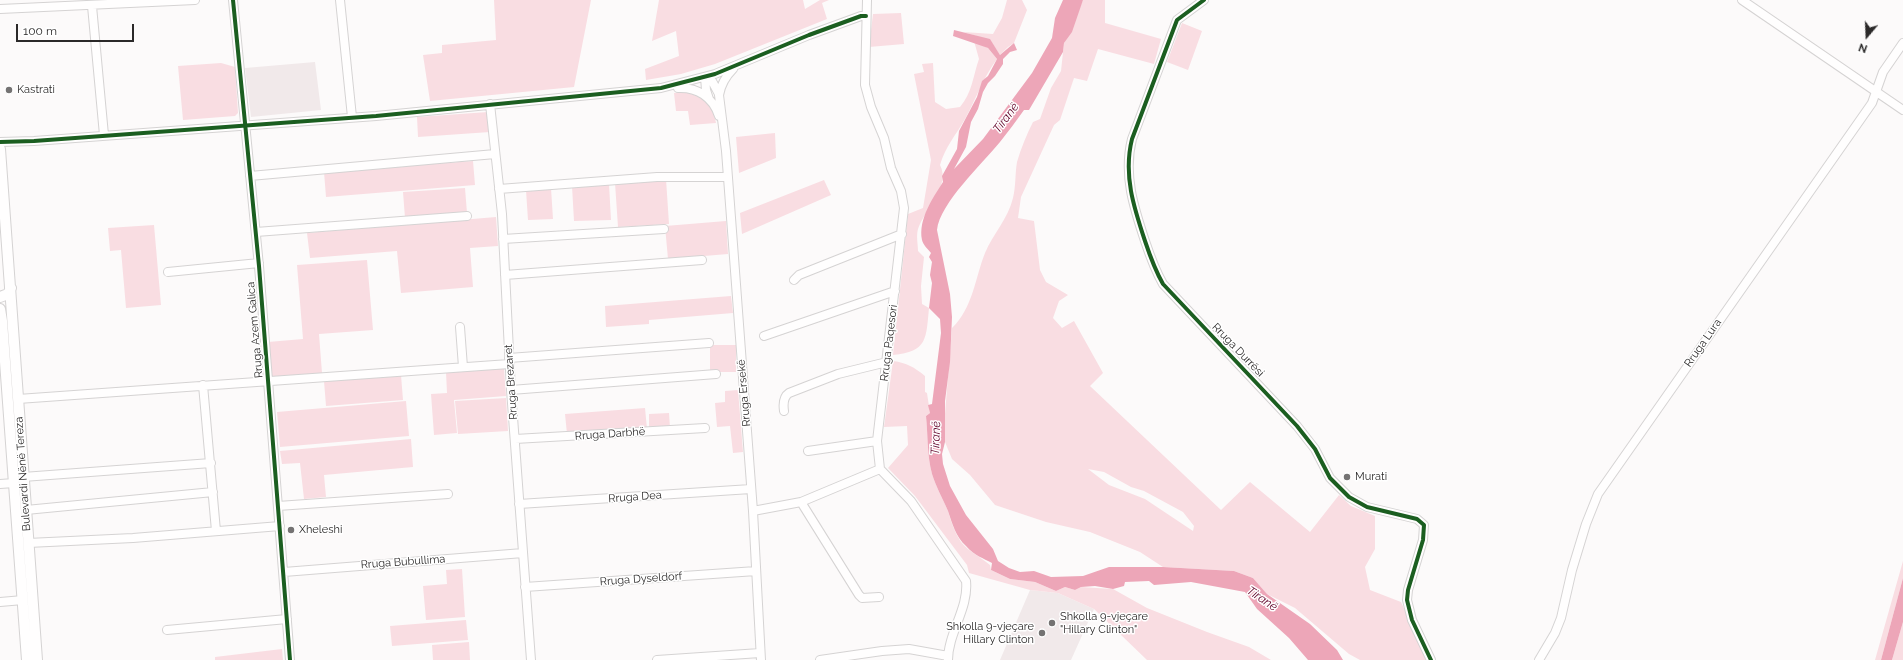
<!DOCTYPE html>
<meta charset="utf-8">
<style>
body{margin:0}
#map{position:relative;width:1903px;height:660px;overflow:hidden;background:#fcfafa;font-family:Raleway,sans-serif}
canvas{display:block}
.north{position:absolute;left:1847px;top:16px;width:40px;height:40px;-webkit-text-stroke:3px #fff;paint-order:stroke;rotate:199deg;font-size:11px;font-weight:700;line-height:16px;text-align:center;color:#2b2929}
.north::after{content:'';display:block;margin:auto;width:14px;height:18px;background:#2b2929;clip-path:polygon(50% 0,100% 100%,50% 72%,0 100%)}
.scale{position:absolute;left:16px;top:24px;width:118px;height:18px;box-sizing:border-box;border:2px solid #2b2929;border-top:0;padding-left:5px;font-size:12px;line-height:14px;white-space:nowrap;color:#2b2929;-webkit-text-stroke:3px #fff;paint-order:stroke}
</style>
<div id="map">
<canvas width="1903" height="660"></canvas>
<div class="north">N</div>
<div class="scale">100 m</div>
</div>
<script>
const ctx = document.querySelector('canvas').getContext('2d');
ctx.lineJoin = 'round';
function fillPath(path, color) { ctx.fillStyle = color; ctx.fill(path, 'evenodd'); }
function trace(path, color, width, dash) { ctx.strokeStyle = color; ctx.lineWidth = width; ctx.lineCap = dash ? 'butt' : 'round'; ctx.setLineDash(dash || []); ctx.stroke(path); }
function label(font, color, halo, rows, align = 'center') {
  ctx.font = font + ' Raleway,sans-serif'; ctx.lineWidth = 3; ctx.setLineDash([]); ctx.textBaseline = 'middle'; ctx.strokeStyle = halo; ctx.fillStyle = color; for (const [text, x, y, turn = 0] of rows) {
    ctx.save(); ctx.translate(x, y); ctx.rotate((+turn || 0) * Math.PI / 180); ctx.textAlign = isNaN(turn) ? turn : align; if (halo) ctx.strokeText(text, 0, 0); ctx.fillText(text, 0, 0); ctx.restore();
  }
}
const built = new Path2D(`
 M315 62 321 110 251 117 245 68Z
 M1030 590 1058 593 1094 609 1071 660H1000Z`);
const green = new Path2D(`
 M494 0H591L574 87 430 101 423 55 442 53V45L496 40Z
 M659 0H803L805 9 820 0H829L822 3 827 19 715 64 681 74 646 80 645 69 679 56 676 31 652 41Z
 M1007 0H1022L1027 10 1014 43 1008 47 1000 55 990 40 963 32 993 34 1002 18Z
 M1083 0H1105V23L1161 39 1154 64 1098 49 1087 81 1074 78 1060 120 1054 125 1021 197 1018 218 1034 221 1040 270 1046 282 1068 295 1059 301 1053 318 1062 328 1074 321 1103 373 1090 386 1221 510 1250 482 1310 532 1339 495 1351 506 1375 516V549L1365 567 1370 590 1401 602 1428 660H1360L1349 654 1295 608 1267 594 1253 578 1234 571 1163 567 1140 552 1090 532 1046 522 995 505 970 475 952 459 945 442 944 426 952 328C973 308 975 278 985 253 993 234 1008 219 1013 198 1016 186 1015 173 1017 162 1021 148 1027 134 1033 122L1040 119 1051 88 1061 71 1064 43ZM1088 469 1104 472 1131 487 1144 491 1183 512 1194 526 1193 531 1145 499 1109 485Z
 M901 13 904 44 869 47 873 14Z
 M1182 23 1202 31 1188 70 1167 62Z
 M974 41 988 48 997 59C983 78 976 99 965 119 956 135 945 147 940 165 951 186 925 209 918 229 916 236 918 244 918 251L924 257 921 286 922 304 929 308C926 338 928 352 893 355L908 214 923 208 931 160 914 74 924 72 922 64 933 63 935 102 946 109 960 107C972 93 973 76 979 59Z
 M221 63 235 67 238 113 235 116 183 120 178 66Z
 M684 92C702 96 713 104 716 123L690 125 688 111H676L674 93Z
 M488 112 490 132 418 137 417 117Z
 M775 133 776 158 739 173 736 137Z
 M473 161 475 185 326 197 324 172Z
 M666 179 669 224 618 227 615 183Z
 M824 180 831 195 742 234 740 213Z
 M609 184 611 220 574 221 572 186Z
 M465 188 467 213 405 218 403 192Z
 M551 188 553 219 528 220 526 190Z
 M496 217 498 246 470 248 473 287 401 293 397 251 310 258 307 233Z
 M726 221 728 254 668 259 665 226Z
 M154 225 161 305 126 308 121 250 110 251 108 228Z
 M367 260 373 330 319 334 322 373 272 378 268 342 303 339 297 265Z
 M731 296 733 313 649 320V324L606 327 605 306Z
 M710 345H736V372H710Z
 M893 361C907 363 914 367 925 376V392L927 393 930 413 926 416C928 436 927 455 932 474 936 487 943 499 948 511 951 522 955 533 961 542 969 552 981 557 990 565L991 570 1010 579 1035 582 1056 591 1065 587 1075 590 1081 587 1113 589 1147 608 1207 632 1249 647 1271 660H1147L1094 609 1058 593 1030 590 969 573 967 565 915 496 888 468 908 445 907 426 884 427Z
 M504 368 506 396 454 400 457 433 434 435 431 394 447 393 446 372Z
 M401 375 403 400 326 406 324 381Z
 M738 390 743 452 733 453 730 426 717 427 715 403 725 402V391Z
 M506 398 508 431 458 434 455 401Z
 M406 401 409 436 280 447 277 412Z
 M645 408 647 429 567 434 565 414Z
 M669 413 670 428H649V414Z
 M411 439 413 467 324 475 326 497 304 499 300 463 282 464 280 451Z
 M1903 561V578L1881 660H1875Z
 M462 569 465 617 426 620 423 586 447 584 446 570Z
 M466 620 468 640 392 646 390 626Z
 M1903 622V660H1892Z
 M469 642 470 660H433L432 645Z
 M282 649 283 660H215V657Z`);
const water = new Path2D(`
 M1063 0H1083L1072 32 1064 43 1063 52 1029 110H1024C1016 121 1008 132 1000 142 982 164 940 203 937 230L950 294 952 317 950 362 945 401V442L942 454 943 464 950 486 966 515 993 549 998 561 1009 568 1020 572 1034 571 1051 577 1083 576 1109 567H1163L1234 571 1253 578 1267 594 1310 624 1337 650 1343 660H1308L1289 638 1257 609 1245 592 1191 582 1154 585 1149 581 1125 582 1124 586 1113 589 1095 586 1081 587 1075 590 1065 587 1056 591 1035 582 1010 579 991 570 992 563C983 558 975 556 966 546 956 537 952 523 948 511 943 499 936 487 932 474 927 455 928 436 926 416L930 413 928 405 932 404 941 333 940 319 929 308 932 283 930 275 932 262 929 257 931 253C928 249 923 245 922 240 918 219 933 198 943 182L942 176 957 149 959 131 977 97 982 81 988 76 997 59 988 48 953 36 954 30 990 39 1000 55 1014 43 1017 50 1010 52 1003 59V64L995 76 988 83 983 92 978 109 971 122 966 147 954 169 983 139 1032 73 1052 38 1055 18Z
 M1903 578V622L1892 660H1881Z`);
const minor = new Path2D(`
 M233 0 259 266 290 660
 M340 0 352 117
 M867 0 865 85 871 107 884 138 891 168 901 191 904 208 877 441 880 469 911 501 966 581C969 608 948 633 948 660
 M1204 0 1177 20 1132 139C1123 175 1134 208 1145 241 1150 256 1155 270 1163 284L1297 426 1315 449 1330 478 1349 497 1367 507 1417 519 1424 525 1423 540 1408 590 1407 600 1412 620 1431 660
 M1742 0 1903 110
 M92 6 104 135
 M0 9 195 0
 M733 69C725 77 721 84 719 95L726 151 753 511 761 660
 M678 88C697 87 713 97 719 116
 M709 99 706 90 705 77 712 81 719 94
 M490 104 502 214 511 390 531 660
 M0 142 34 141 376 116 661 88 715 74 809 35 861 16H866
 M250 176 495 154
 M499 189 657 177H728
 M256 232 467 216
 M503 239 664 229
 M168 272 259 263
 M505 275 702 260
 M794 280 799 275 902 234
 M460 327 463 367
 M764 336 895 291
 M509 358 709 343
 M203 385 216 531
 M511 390 716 374
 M18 399 509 364
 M784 411C783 404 783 397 789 393L838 374 887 362
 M515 439 705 428
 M808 451 877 441
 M23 477 211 463
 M0 484 14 483
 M801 502 859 595 862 598 879 597
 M519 504 751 489
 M278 506 448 494
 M26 510 213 492
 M753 511 801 502 880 469
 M28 543 133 538 280 526
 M284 572 523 553
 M525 587 756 571
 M0 602 23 600
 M167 630 287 619
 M657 660 760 653
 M820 660 882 651 909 649 948 656
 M1539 660 1555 633 1561 618 1572 570 1586 524 1598 494 1872 103 1883 72 1903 43`);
const major = new Path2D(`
 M0 149 37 660
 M0 297 8 294 11 288
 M0 309 2 321 27 660`);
const cycleway = new Path2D(`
 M233 0 259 266 290 660
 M1204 0 1177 20 1132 139C1123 175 1134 208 1145 241 1150 256 1155 270 1163 284L1297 426 1315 449 1330 478 1349 497 1367 507 1417 519 1424 525 1423 540 1408 590 1407 600 1412 620 1431 660
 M0 142 34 141 376 116 661 88 715 74 809 35 861 16H866`);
const markers = [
 [9,90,4,"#747272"],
 [1347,477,4,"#747272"],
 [291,530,4,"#747272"],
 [1052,623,4,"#747272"],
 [1042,633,4,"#747272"]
];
const poiNames = [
 ["Kastrati",17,90],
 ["Murati",1355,477],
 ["Xheleshi",299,530],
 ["Shkolla 9-vjeçare",1060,617],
 ["\"Hillary Clinton\"",1060,630],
 ["Shkolla 9-vjeçare",1034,627,"right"],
 ["Hillary Clinton",1034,640,"right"]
];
const streetNames = [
 ["Rruga Azem Galica",255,330,-95],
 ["Rruga Paqesori",889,343,-83],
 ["Rruga Lura",1703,343,-55],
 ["Rruga Durrësi",1238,350,46],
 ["Rruga Brezaret",511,382,-94],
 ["Rruga Ersekë",744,393,-95],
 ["Rruga Darbhë",610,434,-4],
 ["Bulevardi Nënë Tereza",23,474,-94],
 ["Rruga Dea",635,497,-4],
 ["Rruga Bubullima",403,562,-4],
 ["Rruga Dyseldorf",641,579,-4]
];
const waterNames = [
 ["Tiranë",1006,118,-53],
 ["Tiranë",936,438,-88],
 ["Tiranë",1262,599,34]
];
fillPath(built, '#f1e9ea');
fillPath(green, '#f9dde2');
fillPath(water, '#eda6b8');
trace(minor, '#d5d3d3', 10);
trace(major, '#d5d3d3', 12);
trace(minor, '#fffefe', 8);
trace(major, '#fffefe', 10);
trace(cycleway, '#1b5e20', 4);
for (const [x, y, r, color] of markers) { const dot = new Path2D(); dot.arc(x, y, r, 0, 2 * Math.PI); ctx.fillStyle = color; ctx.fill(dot); trace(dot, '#fff', 1.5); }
label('11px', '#2b2929', '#fff', poiNames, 'left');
label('11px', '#2b2929', '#fff', streetNames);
label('italic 12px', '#62052b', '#fff', waterNames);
</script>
